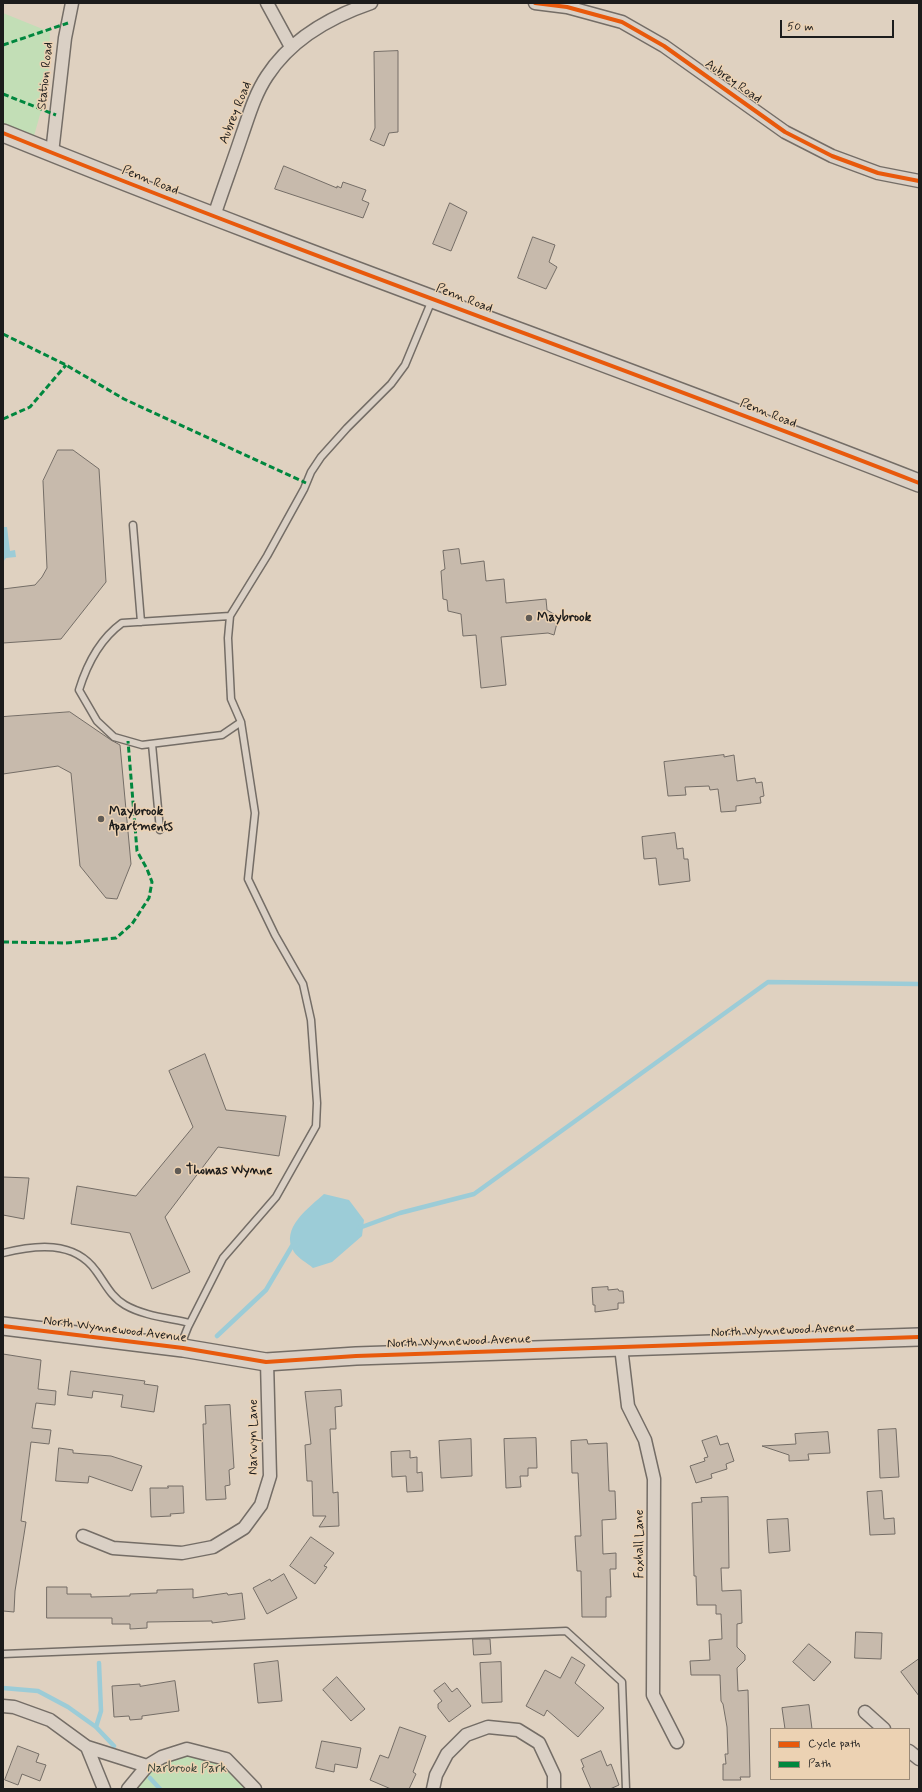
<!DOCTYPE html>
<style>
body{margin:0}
#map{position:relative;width:922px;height:1792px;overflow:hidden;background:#dfd1c0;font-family:Mynerve,sans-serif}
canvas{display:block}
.frame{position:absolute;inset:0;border:4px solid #1c1c1c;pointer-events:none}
.legend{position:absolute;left:770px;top:1728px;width:140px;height:52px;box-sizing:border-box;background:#ecd2b3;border:1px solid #998977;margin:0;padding:5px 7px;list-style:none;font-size:12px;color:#1c1c1c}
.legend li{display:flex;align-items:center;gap:8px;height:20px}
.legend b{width:20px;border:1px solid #998977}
.scale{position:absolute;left:780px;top:20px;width:114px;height:18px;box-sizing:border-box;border:2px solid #1c1c1c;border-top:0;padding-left:5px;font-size:12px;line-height:14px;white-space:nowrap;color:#1c1c1c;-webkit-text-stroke:3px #ecd2b3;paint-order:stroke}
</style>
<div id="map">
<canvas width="922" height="1792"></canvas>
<div class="frame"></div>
<ul class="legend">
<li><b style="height:5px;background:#e8590c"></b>Cycle path</li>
<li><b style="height:5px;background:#00873e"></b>Path</li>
</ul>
<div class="scale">50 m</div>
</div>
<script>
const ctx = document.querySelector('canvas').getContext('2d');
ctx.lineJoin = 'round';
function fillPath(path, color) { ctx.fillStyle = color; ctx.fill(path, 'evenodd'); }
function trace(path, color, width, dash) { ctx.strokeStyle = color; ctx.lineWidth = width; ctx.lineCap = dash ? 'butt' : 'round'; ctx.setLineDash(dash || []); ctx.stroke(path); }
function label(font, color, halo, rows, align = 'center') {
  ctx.font = font + ' Mynerve,sans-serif'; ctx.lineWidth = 3; ctx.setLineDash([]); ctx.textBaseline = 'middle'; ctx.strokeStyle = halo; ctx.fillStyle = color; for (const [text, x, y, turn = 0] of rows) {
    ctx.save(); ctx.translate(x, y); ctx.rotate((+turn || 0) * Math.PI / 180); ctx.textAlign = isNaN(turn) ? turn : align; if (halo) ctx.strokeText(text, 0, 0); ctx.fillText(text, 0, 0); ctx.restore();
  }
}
const green = new Path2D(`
 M3 13 50 32 48 86 34 136 3 123Z
 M187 1749 226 1759 255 1789H128L147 1766Z`);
const water = new Path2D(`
 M3 527H7L10 551 15 550 16 557 6 558 3 562Z
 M324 1194 349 1200 364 1220 362 1236 332 1262 313 1268C307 1263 298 1258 294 1252 279 1228 310 1207 324 1194Z`);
const stream = new Path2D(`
 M359 1228 400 1213 474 1194 768 982 919 984
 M217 1336 266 1290 292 1246 297 1245
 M3 1688 38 1691 68 1707 96 1727 114 1746
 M96 1727 101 1711 99 1663
 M150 1778 160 1789`);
const building = new Path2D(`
 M398 51V132L389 133 384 146 370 140 375 128 374 52Z
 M284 166 337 188V186L341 188 343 182 366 190 362 200 369 203 363 218 275 189Z
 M450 203 467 212 451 251 433 244Z
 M533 237 555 245 549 262 557 267 546 289 518 278Z
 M58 450H73L99 469 106 582 61 639 3 643V589L35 585 42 577 47 568 43 481Z
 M459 549 461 564 484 561 486 581 504 579 506 603 546 599 547 610 557 616 558 619 554 635 548 633 501 637 506 685 481 688 476 635 463 636 461 614 448 611 447 600 443 599 441 571 445 569 443 551Z
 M70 712 111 740 120 745 131 864 117 899 106 898 80 866 71 773 58 766 3 774V717Z
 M724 755V757L734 755 737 781 755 778 756 783 762 782 764 796 760 797 761 803 736 806V811L721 812 718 789 710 790 709 786 685 787 686 795 668 796 664 762Z
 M675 833 677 849 683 848 684 859H688L690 881 659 885 656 858 644 859 642 837Z
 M205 1054 226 1110 286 1116 279 1156 218 1147 165 1217 190 1272 152 1289 130 1233 71 1224 77 1186 136 1196 193 1127 169 1071Z
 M3 1177 29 1178 24 1219 3 1215Z
 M608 1287V1290L618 1289 619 1291H623L624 1303H618V1309L595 1312V1305H593L592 1288Z
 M3 1354 41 1360 38 1389 56 1391 55 1405 36 1403 32 1428 51 1430 49 1444 31 1442 21 1521 26 1522 15 1591 14 1612 3 1611Z
 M71 1371 145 1381 144 1384 158 1386 154 1412 121 1407 123 1395 93 1391 92 1398 68 1395Z
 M341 1390 342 1406 335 1407 336 1429H330L333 1493 338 1492 339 1526 319 1527 326 1516H313L312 1481H307L305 1445 311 1444 305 1392Z
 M230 1405 234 1468 229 1470 230 1485 225 1486 226 1499 206 1500 203 1424H206L205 1406Z
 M896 1429 899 1477 880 1478 878 1430Z
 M828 1432 830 1453 808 1454 809 1460 789 1461V1455L762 1446 796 1444 795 1434Z
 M717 1436 720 1445 728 1443 734 1461 726 1464 727 1469 711 1474 712 1478 696 1483 690 1466 705 1461 704 1458 708 1457 702 1441Z
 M536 1438 537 1468H528V1476H520L521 1487 506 1488 504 1439Z
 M471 1439 472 1476 441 1478 439 1441Z
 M587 1440 588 1444 607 1443 609 1491H615L616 1519 602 1520 603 1554 616 1553V1569H610L611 1597H606V1617H582L581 1571H577L575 1536H581L578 1473H572L571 1441Z
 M59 1448 73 1450V1453L111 1456 142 1466 132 1491 89 1476 88 1483 56 1481Z
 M410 1451V1458L417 1457V1473L422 1472 423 1491 407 1492 406 1476 392 1477 391 1452Z
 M168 1486H183L184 1513 170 1514 171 1516 151 1517 150 1488H168Z
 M882 1491 884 1519 894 1518 895 1534 870 1535 867 1492Z
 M728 1497 729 1568H721L722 1591 741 1590 742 1623 737 1624V1647L745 1655V1660L737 1668 738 1691 748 1690 750 1777H740L741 1780H723V1764H726L725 1754H728L727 1727 723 1704 721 1701 720 1675H691L690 1661 710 1660 709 1640 722 1639 721 1614H716V1605H697L696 1576H694L692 1503 702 1502 701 1498Z
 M788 1519 790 1551 769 1553 767 1520Z
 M311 1537 334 1553 324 1566 327 1567 315 1584 290 1566Z
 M284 1574 297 1598 267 1614 253 1588 270 1579 271 1581Z
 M47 1587H67V1594H91V1597L130 1596V1594L157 1593V1590L193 1589V1598L227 1593 228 1595 242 1593 245 1619 212 1623V1621L147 1622V1628L130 1629V1624H112V1618H47Z
 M856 1632 882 1633 881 1659 855 1658Z
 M473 1639H490L491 1654 474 1655Z
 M809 1644 831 1662 814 1681 793 1662Z
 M572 1657 585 1665 575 1683 604 1708 578 1737 547 1710 544 1716 526 1706 545 1670 560 1678Z
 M919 1659V1696L901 1672Z
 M278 1661 282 1701 258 1703 254 1664Z
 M501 1662 502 1702 482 1703 480 1663Z
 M337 1677 365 1709 351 1721 323 1690Z
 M175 1681 179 1711 142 1716V1719L130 1720 129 1716 114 1717 112 1686 140 1684V1686Z
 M445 1683 452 1692 457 1688 471 1706 449 1722 438 1708V1704L442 1701 434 1691Z
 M809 1705 812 1729H785L782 1708Z
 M400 1727 426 1736 413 1772 416 1774 409 1789H391L370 1780 380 1755 388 1758Z
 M322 1741 361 1748 357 1768 335 1764 334 1772 316 1768Z
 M18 1746 39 1754 36 1762 46 1765 40 1781 22 1774 18 1785 5 1780Z
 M601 1751 607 1766 611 1764 619 1785 610 1789H591L582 1768 584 1767 581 1760Z`);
const lane = new Path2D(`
 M133 525 141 622
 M230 616 122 623C100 639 87 664 79 690L97 721 114 737 142 745 222 735 241 722 231 699 228 638 230 616 267 556 304 489 311 472 321 457 347 428 391 384 405 365 432 300
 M152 744 160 830
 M3 1253C35 1245 74 1240 96 1271 105 1283 111 1297 125 1305 144 1316 169 1318 190 1323
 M183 1347 184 1337 188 1327 223 1258 276 1197 316 1126 317 1103 311 1020 303 984 275 935 248 879 255 813 241 722
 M3 1654 566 1631 622 1682 626 1789`);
const street = new Path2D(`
 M267 3 291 47
 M535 3 567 7 622 22 664 46 785 132 832 156 878 173 919 181
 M52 153 65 38 72 3
 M214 216C223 189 233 162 242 135 249 115 255 94 267 76 291 39 330 17 371 3
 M621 1347 628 1406 645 1440 654 1479 653 1695 677 1742
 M83 1536 113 1548 182 1553 213 1547 244 1528 261 1505 270 1476 267 1362
 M3 1706 14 1707 50 1720 87 1747 147 1766
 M865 1712 884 1729
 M87 1747 104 1789
 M909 1751 919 1759
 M128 1789 147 1766 162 1757 187 1749 226 1759 255 1789
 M433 1789 436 1775 447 1754 466 1735 488 1727 518 1730 539 1743 554 1775V1789`);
const secondary = new Path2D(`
 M3 133C306 256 615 364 919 483
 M3 1326 183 1348 266 1362 356 1356 919 1337`);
const quiet = new Path2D(`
 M3 45 68 23
 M3 94 56 115
 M3 334 66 365 124 399 306 483
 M3 419 30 407 66 365
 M3 942 66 943 116 938 132 924 149 898 152 882 147 869 137 851 128 741`);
const cycleway = new Path2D(`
 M535 3 567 7 622 22 664 46 785 132 832 156 878 173 919 181
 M3 133C306 256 615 364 919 483
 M3 1326 183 1348 266 1362 356 1356 919 1337`);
const markers = [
 [529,618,4,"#605b55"],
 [101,819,4,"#605b55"],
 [178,1171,4,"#605b55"]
];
const streetNames = [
 ["Station Road",46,76,-84],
 ["Aubrey Road",733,82,35],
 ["Aubrey Road",236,113,-68],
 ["Penn Road",150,181,21],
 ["Penn Road",464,299,21],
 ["Penn Road",768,414,21],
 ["North Wynnewood Avenue",115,1330,7],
 ["North Wynnewood Avenue",783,1331,-2],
 ["North Wynnewood Avenue",459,1342,-2],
 ["Narwyn Lane",254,1437,-90],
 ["Foxhall Lane",640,1544,-90]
];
const poiNames = [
 ["Maybrook",537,618],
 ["Maybrook",109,812],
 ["Apartments",109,827],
 ["Thomas Wynne",186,1171]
];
const parkNames = [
 ["Narbrook Park",187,1769]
];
fillPath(green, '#c2deb6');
fillPath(water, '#9cccd7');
trace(stream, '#9cccd7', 4.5);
fillPath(building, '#c7baac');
trace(building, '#746d66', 1);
trace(lane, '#746d66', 9);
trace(street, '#746d66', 15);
trace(secondary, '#746d66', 20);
trace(lane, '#dad0c5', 6);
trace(street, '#dad0c5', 12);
trace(secondary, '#dad0c5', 17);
trace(quiet, '#00873e', 3, [6, 3]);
trace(cycleway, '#e8590c', 4);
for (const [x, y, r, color] of markers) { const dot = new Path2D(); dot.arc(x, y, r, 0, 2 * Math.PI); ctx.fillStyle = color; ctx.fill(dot); trace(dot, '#ecd2b3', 1.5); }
label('13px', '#1c1c1c', '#ecd2b3', streetNames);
label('bold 13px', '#1c1c1c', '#ecd2b3', poiNames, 'left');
label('13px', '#394539', '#ecd2b3', parkNames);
</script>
